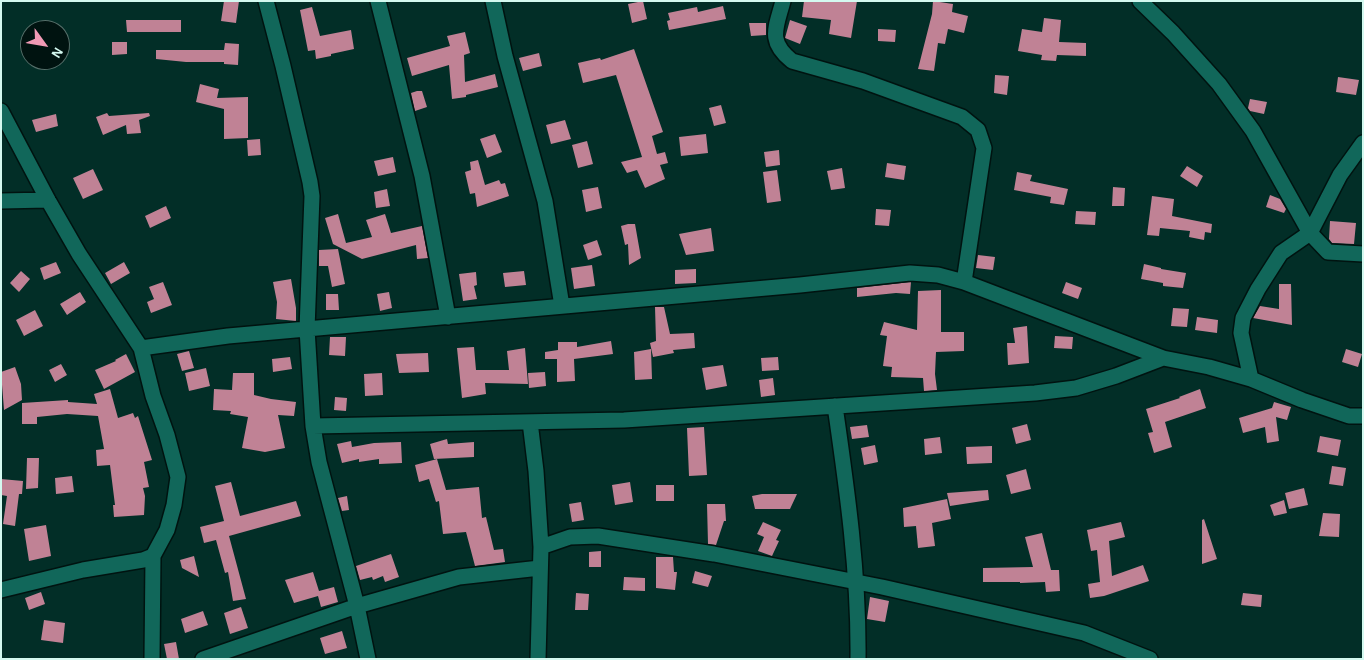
<!DOCTYPE html>
<style>
body{margin:0}
#map{position:relative;width:1364px;height:660px;overflow:hidden;background:#022e27;font-family:"Alegreya Sans",sans-serif}
canvas{display:block}
.frame{position:absolute;inset:0;border:2px solid #d4f9f0;pointer-events:none}
.north{position:absolute;left:20px;top:20px;width:50px;height:50px;box-sizing:border-box;background:#001310;border:1px solid #556f6a;border-radius:50%;rotate:122deg;font-size:14px;font-weight:700;line-height:20px;text-align:center;color:#d4f9f0}
.north::after{content:'';display:block;margin:auto;width:18px;height:22px;background:#f09ab5;clip-path:polygon(50% 0,100% 100%,50% 72%,0 100%)}
</style>
<div id="map">
<canvas width="1364" height="660"></canvas>
<div class="frame"></div>
<div class="north">N</div>
</div>
<script>
const ctx = document.querySelector('canvas').getContext('2d');
ctx.lineJoin = 'round';
function fillPath(path, color) { ctx.fillStyle = color; ctx.fill(path, 'evenodd'); }
function trace(path, color, width, dash) { ctx.strokeStyle = color; ctx.lineWidth = width; ctx.lineCap = dash ? 'butt' : 'round'; ctx.setLineDash(dash || []); ctx.stroke(path); }
const building = new Path2D(`
 M224 1H239L236 23 221 21Z
 M643 1 647 19 632 23 628 4Z
 M804 1H857L851 38 829 34 831 20 802 17Z
 M933 1 953 4 952 12 968 16 964 33 948 29 945 44 938 43 934 71 918 69 932 14Z
 M723 6 726 19 669 30 667 21 670 20 668 13 697 7 698 12Z
 M312 7 320 36 351 30 354 49 331 54V56L316 59 315 50 308 51 300 10Z
 M1044 18 1061 20 1059 42 1086 43V56L1057 55 1056 61 1041 60 1042 55 1018 51 1022 29 1042 32Z
 M126 20H181V32H127Z
 M790 20 807 26 800 44 785 38Z
 M749 23H766V35L751 36Z
 M878 29 896 30 895 42 878 41Z
 M465 32 470 53 464 55 465 82 495 74 498 87 466 95V97L452 99 449 65 412 76 407 58 450 46 447 36Z
 M112 42H127V54L112 55Z
 M225 43 239 44 238 65 224 64V62H186L156 59V50H224Z
 M634 49 663 132 652 136 657 154 665 152 668 163 660 165 665 179 645 188 637 170 627 173 621 162 642 157 616 75 583 83 578 63 600 58 601 60Z
 M539 53 542 66 523 71 519 58Z
 M995 75 1009 76 1007 95 994 93Z
 M1338 77 1359 80 1356 95 1336 92Z
 M200 84 219 89 217 98 248 97V138L224 139V109L196 102Z
 M417 91H422L427 107 415 111 411 93Z
 M1250 99 1267 102 1264 114 1250 111 1248 108Z
 M721 105 726 123 714 126 709 108Z
 M107 113 109 116 149 113 150 116 139 120 141 133 127 134 126 125 103 135 96 117Z
 M56 114 58 126 36 132 32 120Z
 M565 120 571 139 551 144 546 125Z
 M495 134 502 152 487 158 480 139Z
 M706 134 708 153 681 156 679 137Z
 M260 139 261 155 248 156 247 140Z
 M587 141 593 164 578 168 572 145Z
 M779 150 780 165 766 167 764 152Z
 M393 157 396 172 378 176 374 161Z
 M478 160 485 185 499 180 501 184 505 183 509 196 477 207 475 193 470 194 465 172 471 170 470 162Z
 M887 163 906 166 904 180 885 177Z
 M1187 166 1203 176 1197 187 1180 176Z
 M842 168 845 188 831 190 827 171Z
 M93 169 103 190 83 199 73 178Z
 M777 170 781 201 767 203 763 172Z
 M1017 172 1032 175 1030 181 1068 189 1064 205 1050 203 1051 197 1014 190Z
 M598 187 602 208 586 212 582 190Z
 M1113 187 1125 188 1124 206H1112Z
 M387 189 390 206 376 208 374 192Z
 M1270 195 1280 199 1286 209 1284 213 1266 207Z
 M1152 196 1174 199 1172 216 1212 224 1211 233 1205 232 1204 240 1189 237 1190 231 1160 228 1159 236 1147 235Z
 M166 206 171 218 150 228 145 216Z
 M876 209 891 210 889 226 875 225Z
 M1076 211 1096 212 1095 225 1075 224Z
 M338 214 346 243 372 237 366 220 385 214 391 233 422 226 428 258 417 259 416 245 362 259 333 244 325 218Z
 M1330 221 1356 223 1354 244 1332 243 1329 239Z
 M628 224H635L641 258 629 265 628 244 625 245 621 226Z
 M711 228 714 251 686 255 679 234Z
 M597 240 602 255 588 260 583 245Z
 M338 249 345 284 332 287 328 266H319V250Z
 M978 255 995 257 993 270 976 268Z
 M56 262 61 273 44 280 40 268Z
 M124 262 130 273 111 284 105 273Z
 M1144 264 1161 268V269L1186 273 1183 288 1163 286V283L1141 279Z
 M592 265 595 286 574 289 571 268Z
 M696 269V283L675 284V270Z
 M21 271 30 279 19 292 10 283Z
 M524 271 526 285 505 287 503 273Z
 M476 272 477 285 474 286 477 299 463 301 459 274Z
 M291 279 296 308V321L276 319 277 302 273 282Z
 M163 282 172 305 151 313 147 302 154 299 149 287Z
 M911 282 910 294 896 293 857 297V288Z
 M1066 282 1082 288 1078 299 1062 293Z
 M1279 284H1291L1292 325 1253 318 1260 306 1279 309Z
 M941 290V332H964V351L936 352 935 374 937 390 924 391 923 378 891 377 892 367 883 366 887 336 880 335 884 322 917 330 918 291Z
 M80 292 86 302 67 315 60 304Z
 M389 292 392 308 380 311 377 294Z
 M326 294H338L339 310H326Z
 M655 307H664L670 334 694 333 695 348 673 350 674 353 653 357 650 343 656 341Z
 M1173 308 1189 309 1187 327 1171 326Z
 M35 310 43 326 24 336 16 320Z
 M1197 317 1218 320 1217 333 1195 330Z
 M1027 326 1029 363 1008 365 1007 343H1015L1013 328Z
 M1055 336 1073 337 1072 349 1054 348Z
 M330 337H346L345 356 329 355Z
 M611 341 613 354 574 359 575 381 557 382V359H545V352L558 350V342H577V347Z
 M474 347 476 370H509L507 351 525 348 528 384 485 383 486 394 462 398 457 348Z
 M651 349 652 379 635 380 634 352Z
 M1346 349 1362 354 1358 367 1342 362Z
 M189 351 194 368 182 371 177 354Z
 M428 353 429 372 399 373 396 354Z
 M126 354 135 372 104 389 95 370 116 361 115 360Z
 M290 357 292 369 273 372 272 359Z
 M778 357 779 370 762 371 761 358Z
 M61 364 67 375 55 382 49 370Z
 M723 365 727 386 706 390 702 368Z
 M15 367 21 384 22 400 4 410 1 372Z
 M206 368 210 386 189 391 185 373Z
 M545 372 546 386 529 388 528 373Z
 M233 373H254V395L271 399 296 402 294 416 278 415 285 448 265 452 242 448 248 417 230 414 231 411 213 410 214 389 232 390Z
 M382 373 383 395 365 396 364 374Z
 M773 378 775 395 761 397 759 380Z
 M110 389 118 418 133 413 135 418 138 416 152 460 144 462 149 487 143 488 145 496 144 515 114 517 113 505H115L110 465 97 466 96 450 104 449 98 416 67 414 37 417V424H22V403L68 400V402L97 404 94 394Z
 M1200 389 1206 408 1165 422 1172 447 1154 453 1148 433 1153 432 1146 409 1180 398 1179 397Z
 M335 397 347 398 346 411 334 410Z
 M1274 402 1291 407 1287 420 1276 417 1279 441 1267 443 1265 427 1243 433 1239 418 1272 408Z
 M1027 424 1031 440 1016 444 1012 428Z
 M867 425 869 437 852 439 850 427Z
 M704 427 707 475 689 476 687 428Z
 M1320 436 1341 440 1338 456 1317 452Z
 M940 437 942 453 925 455 924 439Z
 M447 439 448 444 474 442V457L434 459 430 444Z
 M351 441 352 447 374 443 401 442 402 463 379 464V459L359 462V459L342 463 337 444Z
 M875 445 878 462 864 465 861 448Z
 M992 446V463L967 464 966 447Z
 M27 458H39L38 488 26 489Z
 M437 459 446 490 479 487 482 518 486 517 494 550 503 549 505 562 475 566 466 532 443 534 439 501 436 502 429 479 419 482 415 465Z
 M1332 466 1346 468 1343 486 1329 484Z
 M1026 469 1031 489 1011 494 1006 475Z
 M72 476 74 492 56 494 55 478Z
 M1 479 23 481 22 494H19L15 526 3 524 7 496 1 495Z
 M231 482 240 516 296 501 301 516 229 536 246 599 233 601 228 572 225 573 216 540 204 543 200 527 224 521 215 486Z
 M630 482 633 502 615 505 612 485Z
 M656 485H674V501H656Z
 M1304 488 1308 505 1289 509 1285 493Z
 M988 490 989 500 950 506 947 493Z
 M762 494H797L790 509H755L752 496Z
 M347 496 349 510 342 511 338 498Z
 M947 499 951 519 932 523 935 546 918 548 916 526 904 527 903 508Z
 M1284 500 1287 513 1274 516 1270 505Z
 M581 502 584 520 572 522 569 504Z
 M707 504H725L726 521H724L716 545 708 544Z
 M1323 513 1340 514 1339 537 1319 536Z
 M1204 519 1217 559 1202 564V520Z
 M763 522 781 530 776 540 779 541 772 556 758 551 764 537 757 534Z
 M1121 522 1125 537 1109 541 1112 576 1143 565 1149 581 1104 596 1090 598 1088 584 1100 582 1097 550 1091 551 1087 530Z
 M46 525 51 556 29 561 24 529Z
 M1042 533 1051 570H1059L1060 591 1046 592 1045 582 1020 583V582H983V568L1033 567 1025 537Z
 M601 551V567H589V552Z
 M391 554 399 577 385 582 383 576 373 580 372 577 360 580 356 566Z
 M194 556 199 577 182 568 180 560Z
 M656 557H673L674 572H677L675 590 656 588Z
 M695 571 712 576 708 587 692 583Z
 M313 572 319 591 334 587 338 602 321 607 318 596 294 603 285 580Z
 M624 577 645 578V591L623 590Z
 M41 592 45 604 29 610 25 598Z
 M576 593 589 594 588 610H575Z
 M1243 593 1262 595 1261 607 1241 605Z
 M870 597 889 601 885 622 867 619Z
 M241 607 248 628 230 634 224 613Z
 M203 611 208 625 185 633 181 619Z
 M44 620 65 623 63 643 41 640Z
 M342 631 347 648 325 654 320 638Z
 M176 642 179 659H167L164 644Z`);
const minor = new Path2D(`
 M266 1 283 66 310 182 312 196 307 329 313 426 319 462 357 606 368 659
 M378 1 422 176 448 317
 M493 1 505 56 545 201 562 306
 M783 1C776 28 767 41 792 61L863 81 962 117 978 130 984 148 964 282
 M1140 1 1173 33 1219 84 1253 131 1310 233 1328 252 1363 254
 M1 111 48 200 79 254 141 348 153 396 167 435 178 477 174 505 167 530 153 556 152 659
 M1 201 48 200
 M141 348 228 336 800 285 910 273 938 275 964 282 1163 358
 M1251 379 1241 333 1243 318 1258 289 1281 253 1310 233 1340 175 1363 143
 M835 406C847 489 859 574 858 659
 M530 422 536 471 541 547 538 659
 M313 426 624 420 1035 393 1076 388 1116 376 1163 358 1209 367 1251 379 1302 400 1349 416H1363
 M541 547 570 537 598 536 714 554 882 587 1084 633 1150 659
 M1 590 83 570 143 560 153 556
 M203 659 357 606 459 577 540 568`);
fillPath(building, '#c08295');
trace(minor, '#001310', 18);
trace(minor, '#11675a', 15);
</script>
